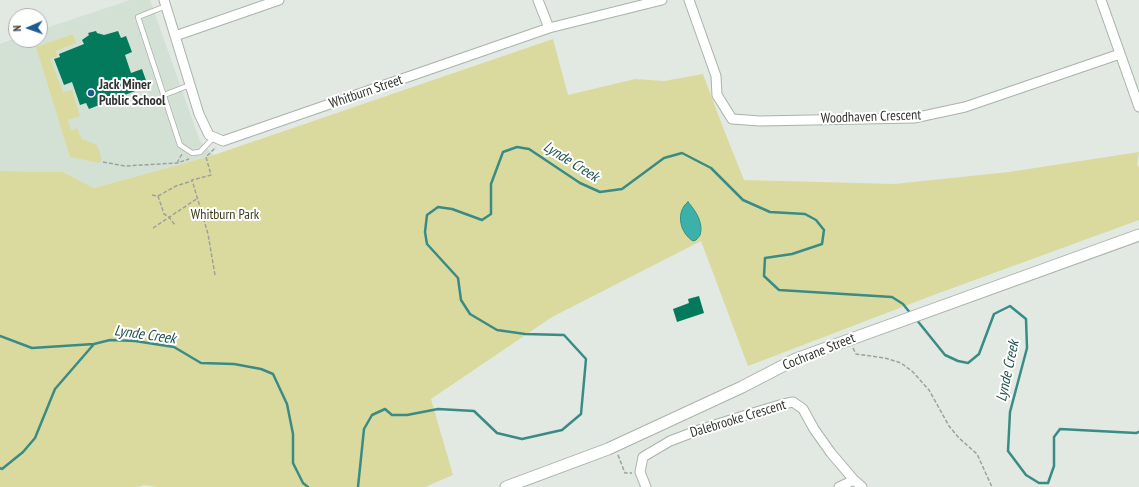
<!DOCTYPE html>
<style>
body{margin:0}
#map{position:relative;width:1139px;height:487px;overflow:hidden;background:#e1e9e2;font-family:"PT Sans Narrow",sans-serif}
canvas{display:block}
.north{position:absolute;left:8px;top:8px;width:40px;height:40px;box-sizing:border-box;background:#fff;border:1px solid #adaead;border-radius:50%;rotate:268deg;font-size:11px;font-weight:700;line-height:16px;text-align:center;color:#313431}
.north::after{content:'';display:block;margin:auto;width:14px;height:18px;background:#1e5a90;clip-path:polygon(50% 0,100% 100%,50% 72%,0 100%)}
</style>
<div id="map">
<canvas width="1139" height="487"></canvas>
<div class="north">N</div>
</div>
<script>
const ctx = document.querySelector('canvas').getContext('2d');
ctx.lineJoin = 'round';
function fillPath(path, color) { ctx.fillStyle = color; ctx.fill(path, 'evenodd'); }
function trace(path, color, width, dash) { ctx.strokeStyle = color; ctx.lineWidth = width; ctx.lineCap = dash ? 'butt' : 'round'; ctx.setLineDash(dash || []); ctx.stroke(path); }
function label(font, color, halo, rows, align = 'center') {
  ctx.font = font + ' "PT Sans Narrow",sans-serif'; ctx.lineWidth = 4; ctx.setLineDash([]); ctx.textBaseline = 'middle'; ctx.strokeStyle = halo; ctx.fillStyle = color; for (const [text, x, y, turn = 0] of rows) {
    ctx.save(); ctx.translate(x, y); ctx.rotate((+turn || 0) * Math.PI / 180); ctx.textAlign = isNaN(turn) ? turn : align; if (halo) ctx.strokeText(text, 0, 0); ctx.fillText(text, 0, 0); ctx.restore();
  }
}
const built = new Path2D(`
 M130 0H150L200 141 214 155 94 188 63 172 0 171V44L16 38V40H40V30Z`);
const green = new Path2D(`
 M73 34 76 43 56 51 57 57 50 58 63 92 72 90 80 116 68 120 71 131 77 128 82 139 97 145 102 159 99 163 70 157 36 47Z
 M553 39 568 95 635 79 664 81 703 74 722 125 744 180 894 184 1009 172 1139 152 1137 165 1139 167V220L931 296 748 366 701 241 552 317 431 399 453 475 425 487H158L145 485 137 487H0V171L63 172 94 188 214 155Z`);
const water = new Path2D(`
 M688 202C695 210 704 223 700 235 699 237 698 238 696 240L693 241C680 233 675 212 688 202Z`);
const stream = new Path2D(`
 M916 319 945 355 958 361 968 363 979 354 994 314 1010 306 1026 319 1027 348 1010 412 1008 451 1026 475 1039 483H1048L1054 466V437L1060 429 1136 433 1139 432
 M0 336 32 348 94 344 110 340 135 341 174 347 201 363 234 364 261 369 273 374 287 404 293 434V463L303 483 308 487
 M0 468 2 469 23 452 35 438 55 389 94 344
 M358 487 364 429 372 415 385 409 392 415H407L438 409 474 411 497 433 522 439 562 430 581 414 586 359 564 335 525 334 497 330 470 314 461 300 458 278 427 244 425 232 427 215 438 207 452 209 482 220 491 214V184L503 152 517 147 529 149 580 183 600 192 622 189 664 158 682 153 711 168 743 200 770 212 805 214 816 220 824 230 822 244 792 254 765 258 764 276 779 290 892 297 903 304 911 314`);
const building = new Path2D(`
 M96 31 97 33 104 35 118 31 121 38 126 36 132 52 125 55 131 73 142 69 148 86 89 109 86 103 80 105 72 82 64 85 54 59 60 57 59 54 84 44 82 40 89 35 88 33Z
 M699 296 704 313 677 322 673 309 689 303 688 299Z`);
const path = new Path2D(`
 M103 162 125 166 177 163 189 159
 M177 163 182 154
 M152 195 158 196 164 214 169 217 175 225
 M158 196 176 186 192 181
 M153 228 198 198
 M215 275 208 234 192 180 211 175 206 157 216 147
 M853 348 856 354 885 358 901 363 913 372 929 390 949 426 959 438 977 454 992 487
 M618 455 625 473H632`);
const service = new Path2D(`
 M166 6 138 17 180 145 192 153 200 152 214 137
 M164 95 190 85`);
const minor = new Path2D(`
 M164 0 199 114 209 135 223 141 549 28 662 0
 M538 0 549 28
 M689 0 716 76 717 95 732 119 760 121 914 118 965 107 1120 54
 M1101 0 1139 107
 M175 36 279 0
 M646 487 640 472 643 457 670 441 699 430 743 416 783 404 793 402 803 409 814 429 831 453 854 480 862 487
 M839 487 854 480`);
const tertiary = new Path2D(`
 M506 487 608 449 742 387 796 359 1139 235`);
const markers = [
 [91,93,4,"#1e5a90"]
];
const poiNames = [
 ["Jack Miner",99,85],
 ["Public School",99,101]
];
const streetNames = [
 ["Whitburn Street",366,92,-19],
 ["Woodhaven Crescent",871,117,-2],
 ["Cochrane Street",819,352,-22],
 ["Dalebrooke Crescent",738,419,-17]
];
const parkNames = [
 ["Whitburn Park",225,215]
];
const waterNames = [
 ["Lynde Creek",571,162,32],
 ["Lynde Creek",145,335,8],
 ["Lynde Creek",1008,371,-78]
];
fillPath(built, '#d3e1d4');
fillPath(green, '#dbda9e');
fillPath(water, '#3cb1a9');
trace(water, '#398c85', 1);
trace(stream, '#398c85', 2.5);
fillPath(building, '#047a5d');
trace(service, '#aab2ab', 6);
trace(minor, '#aab2ab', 11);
trace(tertiary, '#aab2ab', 13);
trace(path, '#9ca29d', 1.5, [4, 2]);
trace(service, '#fff', 4.5);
trace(minor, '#fff', 9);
trace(tertiary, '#fff', 11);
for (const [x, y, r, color] of markers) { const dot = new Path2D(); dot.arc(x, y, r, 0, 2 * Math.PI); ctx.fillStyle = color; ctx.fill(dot); trace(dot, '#fff', 1.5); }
label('bold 14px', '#313431', '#fff', poiNames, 'left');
label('14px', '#313431', '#fff', streetNames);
label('14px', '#3c3b17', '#fff', parkNames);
label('italic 15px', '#235450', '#fff', waterNames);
</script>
